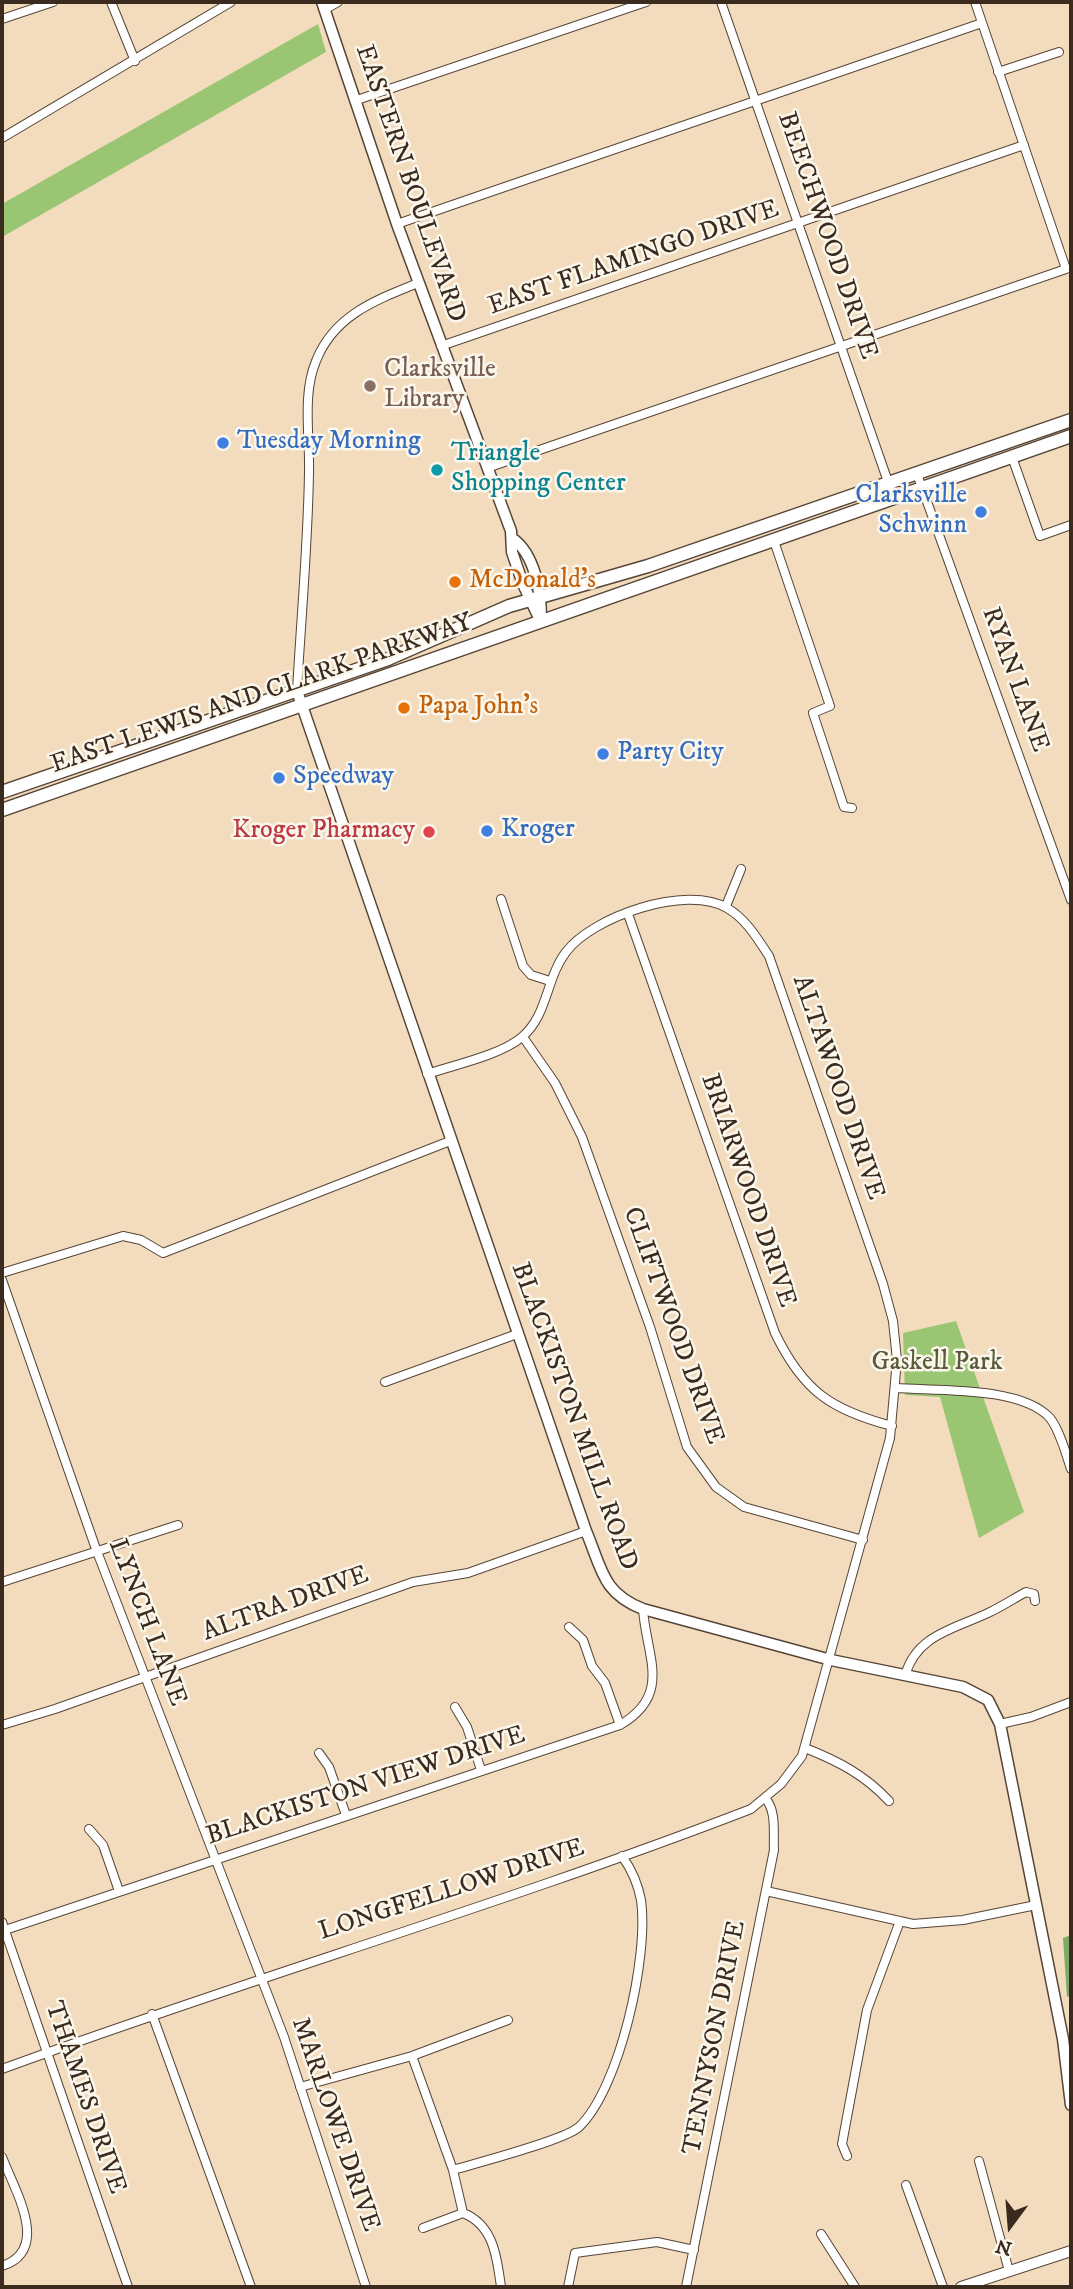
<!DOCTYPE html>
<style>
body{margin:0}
#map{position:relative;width:1073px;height:2289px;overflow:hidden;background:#f2dcbd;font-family:"IM FELL DW Pica",serif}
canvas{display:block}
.frame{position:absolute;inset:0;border:4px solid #3b2a1e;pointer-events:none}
.north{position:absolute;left:975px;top:2191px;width:70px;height:70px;-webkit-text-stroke:5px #fbf7ec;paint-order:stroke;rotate:196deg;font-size:19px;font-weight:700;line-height:28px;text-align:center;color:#3b2a1e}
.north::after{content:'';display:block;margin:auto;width:24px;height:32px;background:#3b2a1e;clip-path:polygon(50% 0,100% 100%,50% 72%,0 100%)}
</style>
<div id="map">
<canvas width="1073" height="2289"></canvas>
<div class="frame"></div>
<div class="north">N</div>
</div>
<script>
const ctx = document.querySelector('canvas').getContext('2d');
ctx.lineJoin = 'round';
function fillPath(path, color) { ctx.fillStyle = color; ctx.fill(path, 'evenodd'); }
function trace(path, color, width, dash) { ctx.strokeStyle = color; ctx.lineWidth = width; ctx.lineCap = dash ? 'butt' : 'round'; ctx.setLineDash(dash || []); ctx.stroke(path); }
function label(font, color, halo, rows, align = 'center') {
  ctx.font = font + ' "IM FELL DW Pica",serif'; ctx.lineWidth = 5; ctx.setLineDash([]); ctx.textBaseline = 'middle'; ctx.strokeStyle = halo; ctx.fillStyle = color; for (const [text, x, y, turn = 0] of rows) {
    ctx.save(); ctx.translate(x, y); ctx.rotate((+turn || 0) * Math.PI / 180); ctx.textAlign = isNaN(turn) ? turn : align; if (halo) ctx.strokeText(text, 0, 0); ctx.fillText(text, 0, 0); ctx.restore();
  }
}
const green = new Path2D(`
 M318 24 326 52 2 237V204Z
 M956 1321 1024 1512 979 1538 940 1397 905 1395 903 1333Z`);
const forest = new Path2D(`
 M1071 1935V1995L1067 1997 1063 1938Z`);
const minor = new Path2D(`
 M111 2 135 61
 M721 2 894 499
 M324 10 338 2
 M2 19 53 2
 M998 72 1059 52
 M357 100 646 2
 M2 138 231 2
 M397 224 982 23
 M441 346 1024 145
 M1012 457 1040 536 1071 525
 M487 468 1066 269 975 2
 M917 474 1071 900
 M774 541 830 706 813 713 844 807 852 808
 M297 691C301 618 308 545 309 472 310 437 302 394 316 361 334 315 376 300 418 283
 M501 899 523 966 531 975 550 981
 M726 906 741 869
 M628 914 775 1333C803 1391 831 1410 892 1426
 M523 1037 555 1083 582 1137 650 1327 687 1447 716 1487 744 1507 863 1540
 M2 1273 123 1236 141 1240 163 1253 450 1141
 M2 1280 96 1549 284 2037 366 2287
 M385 1382 517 1334
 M896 1388C937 1391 1021 1386 1050 1418 1060 1431 1066 1454 1071 1469
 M2 1582 178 1525
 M569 1627 583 1640 592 1666 605 1683 620 1725
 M905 1676C916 1635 954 1629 988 1613 1001 1607 1013 1599 1026 1592L1034 1594 1035 1601
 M455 1707 467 1727 481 1770
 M1000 1724 1031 1717 1071 1702
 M2 1725 55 1709 413 1582 468 1573 586 1531
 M805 1748C838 1761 865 1775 889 1801
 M319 1753 329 1767 346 1815
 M89 1829 103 1845 119 1891
 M766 1891 913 1924 963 1920 1036 1905
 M2 1922 128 2287
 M2 1931 620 1725C673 1694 646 1656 643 1609
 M152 2014 251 2287
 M412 2056 453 2170 463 2213
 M2 2069C250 1978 505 1904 751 1809L781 1784 802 1756 890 1438 897 1360 893 1321 883 1284 769 956C757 938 746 919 727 908 686 884 592 917 566 952 546 978 548 1015 522 1037 501 1055 454 1065 427 1074
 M300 2087 412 2056 508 2020
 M847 2156 842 2144 867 2010 900 1921
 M2 2157C14 2189 52 2250 2 2266
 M979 2161 1009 2271
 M453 2170C477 2163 565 2140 579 2127 620 2088 649 1956 641 1900 638 1884 632 1870 622 1856
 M906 2185 943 2287
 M423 2228 463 2213C494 2225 497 2258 501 2287
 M821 2234 855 2287
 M568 2287 575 2253 657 2242 694 2250
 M686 2287 774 1850C773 1833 777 1811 765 1798`);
const tertiary = new Path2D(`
 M961 2287 1071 2251`);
const secondary = new Path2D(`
 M322 2 397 224 511 531 512 552 523 584 541 622
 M512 538C535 554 541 592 541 619
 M297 691 586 1531C602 1569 602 1593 643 1609L831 1660 963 1687 988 1700 1000 1724 1063 2039 1071 2105`);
const primary = new Path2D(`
 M2 792 388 659 509 606 648 566 1071 420
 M2 810 1071 436`);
const markers = [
 [370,386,7,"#8d6e63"],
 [223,443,7,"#3f7fe0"],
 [437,470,7,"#0f9aa8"],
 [981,512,7,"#3f7fe0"],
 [455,582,7,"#e8710a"],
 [404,708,7,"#e8710a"],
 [603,754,7,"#3f7fe0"],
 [279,778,7,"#3f7fe0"],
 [487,831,7,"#3f7fe0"],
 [429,832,7,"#e0444e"]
];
const streetNames = [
 ["EASTERN BOULEVARD",409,184,71],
 ["BEECHWOOD DRIVE",826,236,71],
 ["EAST FLAMINGO DRIVE",634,259,-19],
 ["RYAN LANE",1014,680,70],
 ["EAST LEWIS AND CLARK PARKWAY",262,695,-19],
 ["ALTAWOOD DRIVE",837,1088,71],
 ["BRIARWOOD DRIVE",747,1191,71],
 ["CLIFTWOOD DRIVE",672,1326,70],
 ["BLACKISTON MILL ROAD",573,1417,70],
 ["ALTRA DRIVE",286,1605,-20],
 ["LYNCH LANE",146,1623,69],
 ["BLACKISTON VIEW DRIVE",366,1787,-18],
 ["LONGFELLOW DRIVE",452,1891,-18],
 ["TENNYSON DRIVE",716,2038,-79],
 ["THAMES DRIVE",84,2098,71],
 ["MARLOWE DRIVE",334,2125,71]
];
const educationNames = [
 ["Clarksville",384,371],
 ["Library",384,401]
];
const shopNames = [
 ["Tuesday Morning",237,443],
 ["Clarksville",967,497,"right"],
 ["Schwinn",967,527,"right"],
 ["Party City",617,754],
 ["Speedway",293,778],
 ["Kroger",501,831]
];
const cultureNames = [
 ["Triangle",451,455],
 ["Shopping Center",451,485]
];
const foodNames = [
 ["McDonald's",469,582],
 ["Papa John's",418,708]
];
const healthNames = [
 ["Kroger Pharmacy",415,832]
];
const parkNames = [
 ["Gaskell Park",937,1364]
];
fillPath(green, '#9ac673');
fillPath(forest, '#7bab65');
trace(minor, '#564536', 10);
trace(tertiary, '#564536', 12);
trace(secondary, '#564536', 13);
trace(primary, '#564536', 15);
trace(minor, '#fff', 8);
trace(tertiary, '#fff', 10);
trace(secondary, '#fff', 10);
trace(primary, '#fff', 12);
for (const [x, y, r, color] of markers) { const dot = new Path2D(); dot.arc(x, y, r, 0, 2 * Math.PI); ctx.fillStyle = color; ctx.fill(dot); trace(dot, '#fbf7ec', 2.5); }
label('26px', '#3b2a1e', '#fbf7ec', streetNames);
label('26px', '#785e54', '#fbf7ec', educationNames, 'left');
label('26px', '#366cbe', '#fbf7ec', shopNames, 'left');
label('26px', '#0d838f', '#fbf7ec', cultureNames, 'left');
label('26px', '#c56008', '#fbf7ec', foodNames, 'left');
label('26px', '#be3a42', '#fbf7ec', healthNames, 'right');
label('26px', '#585938', '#fbf7ec', parkNames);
</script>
